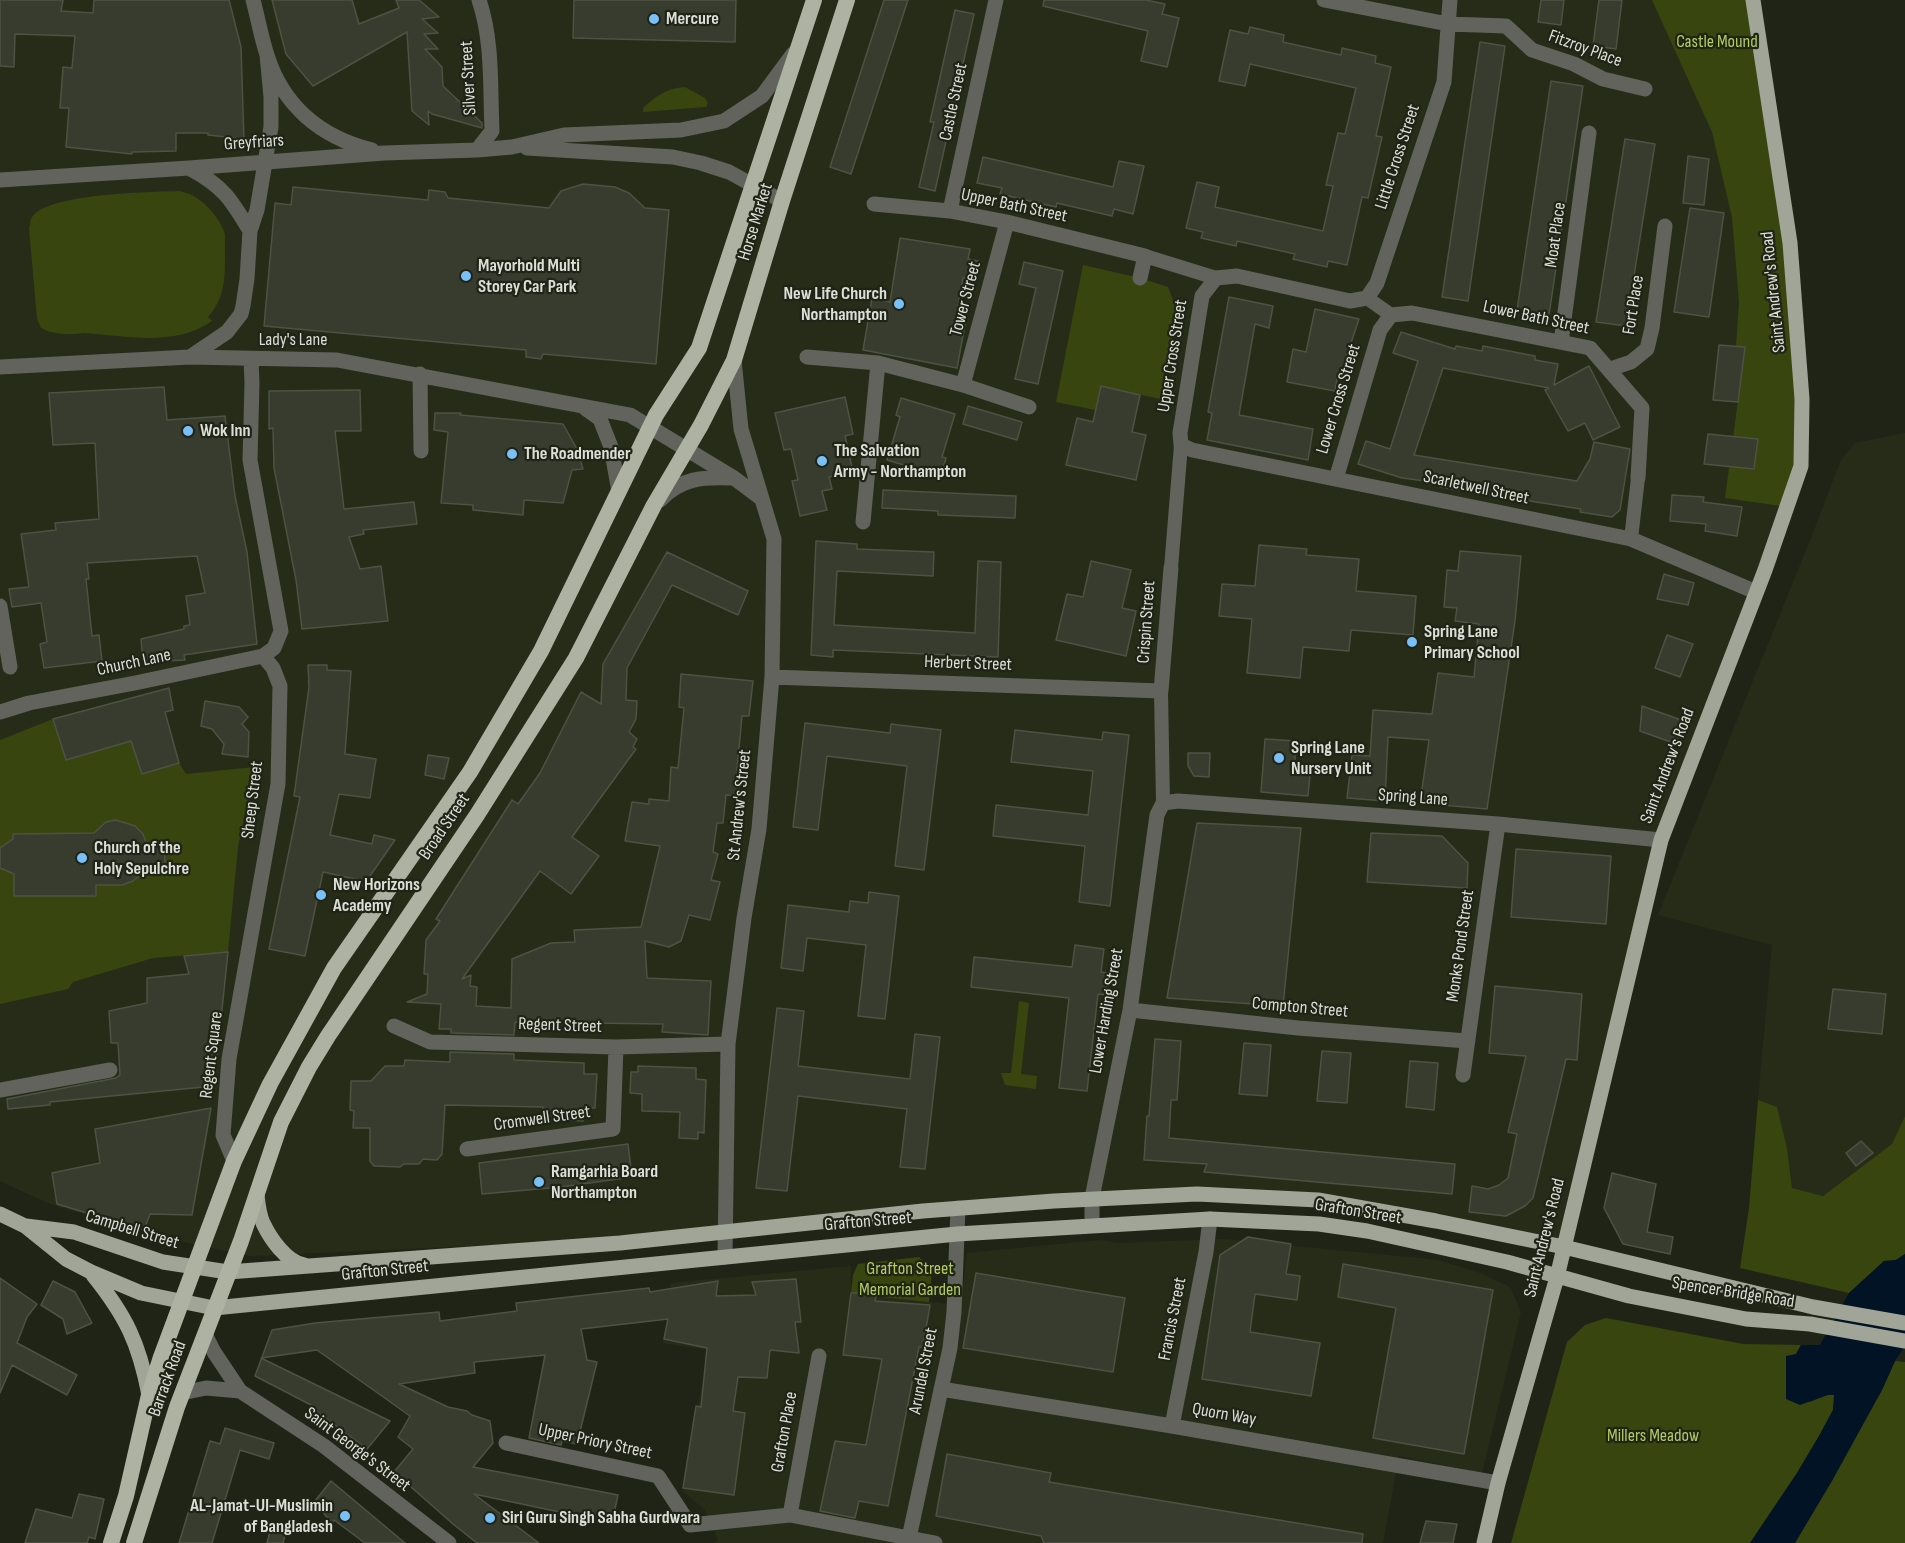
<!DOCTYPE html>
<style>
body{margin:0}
canvas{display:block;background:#202416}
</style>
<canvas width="1905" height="1543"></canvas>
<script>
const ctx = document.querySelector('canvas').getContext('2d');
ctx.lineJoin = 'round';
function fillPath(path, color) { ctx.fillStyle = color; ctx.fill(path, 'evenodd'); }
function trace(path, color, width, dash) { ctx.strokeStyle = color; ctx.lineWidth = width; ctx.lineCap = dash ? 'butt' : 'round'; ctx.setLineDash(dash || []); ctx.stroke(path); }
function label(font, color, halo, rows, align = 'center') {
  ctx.font = font + ' "Sofia Sans Condensed",sans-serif'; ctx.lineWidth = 4.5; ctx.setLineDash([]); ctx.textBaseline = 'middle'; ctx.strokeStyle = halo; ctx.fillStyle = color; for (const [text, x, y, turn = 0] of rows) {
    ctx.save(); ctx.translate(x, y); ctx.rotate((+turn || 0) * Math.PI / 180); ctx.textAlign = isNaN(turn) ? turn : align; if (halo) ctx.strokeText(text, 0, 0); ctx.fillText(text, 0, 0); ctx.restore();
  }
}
const built = new Path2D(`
 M0 0H1749L1797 479 1668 822 1564 1247 1318 1200 1197 1194 671 1237 250 1256 155 1236 50 1204 0 1181Z
 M1905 433V1116L1892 1144 1823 1196 1792 1188 1787 1148 1777 1107 1758 1100 1772 945 1658 915 1811 538 1841 460 1855 443Z
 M1224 1239 1438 1260 1480 1273 1510 1287 1521 1312 1482 1473 1399 1456 1383 1543H714L718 1539 705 1510 682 1491 709 1350 663 1343 671 1283 851 1266V1294L961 1305 967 1253 1100 1240 1118 1243Z`);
const green = new Path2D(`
 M1652 0H1753L1790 243 1801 466 1788 507 1725 498 1745 348 1736 347 1739 302 1732 217 1712 132Z
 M685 87 705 98 708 103 706 107 643 112V108C656 96 667 88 685 87Z
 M179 191C199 194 218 214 225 234 224 264 230 293 208 317L212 321C175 347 127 336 85 333 70 335 54 335 41 328L37 319 29 228C30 226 30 221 31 219 43 193 151 192 179 191Z
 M1083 265 1140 278 1168 287 1177 311 1160 399 1101 386 1095 410 1056 402Z
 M53 719 66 760 131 741 142 774 179 763 186 774 254 767 238 847 228 952 153 958 73 982 68 989 0 1004V740Z
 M1019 1001 1029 1003 1021 1074 1037 1076 1036 1089 1005 1085 1001 1073H1011Z
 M1758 1100 1777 1107 1787 1148 1792 1188 1823 1196 1892 1144 1905 1116V1254L1896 1260 1884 1261 1849 1293 1740 1268 1749 1208Z
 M919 1257 932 1270 929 1302 851 1294 853 1275 858 1264Z
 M1606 1318 1743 1344 1801 1345 1796 1354 1810 1402 1828 1394 1835 1395 1833 1410 1819 1436 1797 1473 1750 1543H1511L1567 1342 1585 1325Z
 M1895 1361 1905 1362V1543H1795L1882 1390Z`);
const water = new Path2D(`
 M1905 1254V1346L1895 1361 1882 1390 1832 1481 1795 1543H1750L1797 1473 1819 1436 1833 1410 1834 1395H1828L1800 1405 1786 1399V1356L1796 1354 1801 1345H1820L1849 1293 1884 1261 1896 1260Z`);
const building = new Path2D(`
 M0 0H63L61 11 93 13 94 0H229L241 47 244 139 208 135V133H176V151L132 152V154L66 147 69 108H60L63 67 72 68 75 36 15 34 14 67 0 66Z
 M272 0H352L359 24 399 8 396 0H419L439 17 422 19 438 33 424 34 438 49H425L442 67 443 86 482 123V128L432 114 428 111 429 125 412 111 407 32 313 86 286 54Z
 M574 0H736L735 42 573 38Z
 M884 0H908L851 174 830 167Z
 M1044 0H1146L1165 4 1162 14 1179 18 1167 67 1141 61 1148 31 1043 6Z
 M1541 0H1564L1561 25 1538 22Z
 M1599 0H1622L1616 49 1593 46Z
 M955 10 974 14 935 191 919 187 934 122H930Z
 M1250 27 1284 35 1283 42 1341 55 1342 48 1376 56 1375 63 1391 67 1376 136 1382 137 1368 198 1362 197 1347 265 1328 261 1327 267 1293 259 1295 254 1237 241 1236 246 1201 238 1203 232 1186 228 1197 182 1219 187 1215 207 1323 231 1333 186 1326 185 1338 133 1345 134 1356 88 1250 64 1245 86 1219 81 1230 30 1248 34Z
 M1480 42 1505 46 1468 301 1442 297Z
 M1551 81 1583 86 1549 315 1517 310Z
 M1625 139 1655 144 1626 326 1596 322Z
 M1688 156 1709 159 1704 205 1683 203Z
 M983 157 1113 187 1119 161 1144 166 1133 214 1114 209 1112 216 1057 203 1056 207 1000 194 1002 188 977 183Z
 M583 184 615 187 629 193 645 208 669 210 656 364 543 354 541 359 526 357V350L264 326 275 203 291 205 293 187 428 200 429 190 445 192 448 198 549 208 561 191Z
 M1690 208 1724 213 1709 317 1674 312Z
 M900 238 970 249 968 259 978 261 975 281 963 278 957 312 967 314 957 368 863 350 872 298 890 302Z
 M1024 262 1063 271 1038 384 1015 379 1036 288 1019 284Z
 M1229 297 1273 306 1269 328 1255 324 1239 415 1313 429 1308 460 1207 440 1212 413 1208 412Z
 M1315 309 1359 319 1341 373 1338 372 1335 391 1287 382 1293 349 1306 352Z
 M1401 332 1455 349 1456 346 1482 351 1483 346 1535 356V360L1558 364 1554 385 1589 366 1620 427 1593 440 1585 423 1568 431 1545 390 1549 388 1443 368 1414 455 1577 481 1590 459 1594 442 1630 449 1620 510 1612 517 1580 512 1581 509 1440 487 1441 483 1402 478 1358 464 1366 441 1390 449 1418 361 1393 353Z
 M1719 345 1745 347 1738 402 1713 400Z
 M1101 386 1140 395 1132 432 1146 435 1136 480 1066 465 1077 418 1093 422Z
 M164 387 167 420 225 416 235 496 247 552 257 644 184 655 185 660 143 662 141 639 184 629V626L190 625 186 596 205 593 197 556 87 563 89 579H86L92 636 99 635 102 661 44 668 40 644 47 642 41 603 12 607 9 589 29 587 21 534 56 530 55 523 99 519 95 443 53 445 49 393Z
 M360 390 361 431H335L344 509 414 502 417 524 363 530 364 534 349 537 360 569 381 566 388 621 302 629 296 580 274 468 273 428 269 429V391Z
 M845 397 853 434 845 436 853 472 829 477 832 489 822 491 827 510 800 516 792 481 798 480 791 449 784 450 775 413Z
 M901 398 955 414 942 457 946 458 941 476 887 460 900 417 896 415Z
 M968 406 1022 422 1017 440 963 424Z
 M435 413H461L460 415 563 424 577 449 583 469 572 470 563 503 524 500 523 515 473 510V505L441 503 448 432 434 430Z
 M1708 434 1758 439 1754 469 1704 464Z
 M883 490 1016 496 1015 518 938 515V511L882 508Z
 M1672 495 1704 497 1703 502 1742 507 1737 536 1705 531 1706 524 1670 521Z
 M816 541 857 544V549L934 552 933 576 837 571 834 625 975 633 978 561 1001 562 998 657 833 650V657L811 655Z
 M1259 545 1307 549 1306 555 1359 559 1356 591 1416 596 1413 635 1351 630 1349 651 1303 647 1300 678 1247 673 1252 619 1219 616 1222 584 1255 586Z
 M1460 551 1521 556 1515 621 1487 809 1420 803 1429 740 1388 737 1385 801 1347 798 1352 755 1370 756 1373 710 1432 714 1438 673 1474 677 1479 624 1455 621 1457 608 1444 607 1447 570 1458 571Z
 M667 552 748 591 738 615 672 585 627 668 626 700 637 701 636 719 629 732 637 739 633 747 636 749 572 837 599 856 571 894 540 871 462 979 471 975 470 986 477 987 476 1006 511 1008 512 959 551 943 575 942 574 930 641 927 660 846 625 841 632 802 649 804V799L669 801 671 767 678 768 684 708 679 707 681 674 753 681 749 716H742L737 770 741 771 738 796 726 795 723 823H717L713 852 718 854 711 880 720 882 710 920 689 915 681 941 669 947 645 941 647 978 711 981 708 1035 662 1032 663 1024 515 1022 514 1035 451 1033V1029H439L441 1004 407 1002 427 994 428 974H424L426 940 440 921 436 919 512 800 518 804 540 773 581 692 601 704 603 664Z
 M1091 561 1131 570 1122 608 1136 611 1126 656 1056 640 1067 594 1083 597Z
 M1664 574 1694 583 1688 605 1657 599Z
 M1667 635 1693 644 1680 677 1655 668Z
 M308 665H327V670L351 671 345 754 376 759 370 798 339 794 330 835 372 844 374 835 395 840 363 886 364 881 323 872 305 956 269 949 300 797 294 796 309 687Z
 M169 688 173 710 165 712 179 763 142 774 131 741 66 760 53 719Z
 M205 701 239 707 248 717 242 724 249 732 248 757 222 754 224 744 212 729 201 726Z
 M1642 706 1684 721 1676 744 1640 731Z
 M805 723 890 733 891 724 941 730 924 870 895 866 907 766 827 756 818 830 793 827Z
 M1015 730 1102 740 1103 732 1129 735 1110 906 1079 902 1085 846 993 836 996 805 1088 815 1093 771 1011 762Z
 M1265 739 1296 741 1294 775H1310L1308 796 1261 792Z
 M1188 753H1210L1209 777 1194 776 1188 766Z
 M428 755 449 758 444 779 425 775Z
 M116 820 135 826 143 834 147 845 164 843 165 863 147 864 142 873 133 881 122 885H96V896H14V874L0 868V848L13 839V834L94 833 106 822Z
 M1197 823 1301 828 1283 1006 1167 998Z
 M1371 833 1442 836 1468 863 1467 888 1367 882Z
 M1516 849 1611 856 1606 924 1511 917Z
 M869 892 899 896 885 1019 858 1016 866 945 807 938 803 971 781 968 788 905 849 912 850 901 868 903Z
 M1075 945 1104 949 1101 972 1108 973 1106 995 1098 994 1087 1091 1059 1088 1069 998 971 987 974 957 1072 967Z
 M228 952 214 1086 50 1102V1105L8 1109 7 1099 116 1078 120 1075 118 1043H111L109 1011 147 1003V978L189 974 184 956Z
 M1495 986 1582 994 1577 1060 1566 1059 1533 1198 1525 1206 1506 1216 1469 1212 1472 1186 1488 1189 1499 1185 1508 1178 1517 1134 1508 1132 1526 1056 1489 1053Z
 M1833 989 1886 994 1882 1034 1828 1029Z
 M777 1008 804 1011 798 1066 910 1079 915 1034 940 1037 925 1169 900 1167 907 1109 798 1096 787 1191 756 1188Z
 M1155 1039 1181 1041 1177 1100H1171L1169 1138 1455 1164 1452 1194 1204 1172 1207 1164 1144 1160 1147 1116H1149Z
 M1244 1043 1271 1045 1267 1096 1239 1094Z
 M1322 1051 1351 1053 1347 1103 1317 1101Z
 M450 1052 514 1054V1060L584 1063V1074H597L595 1108H583V1121L543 1119V1107L445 1105 442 1154 437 1160 423 1159 419 1164H404L400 1167 374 1166 370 1161V1128H353L354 1111 350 1110 351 1081H371L385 1066H404L405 1060 450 1062Z
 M1410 1061 1438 1063 1434 1110 1406 1107Z
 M638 1066 696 1068V1079L706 1080 704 1133 698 1132V1139L679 1138 680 1112 642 1111V1094L630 1093 631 1072H638Z
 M211 1108 192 1215 150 1214 144 1230 57 1204 52 1173 100 1163 95 1129Z
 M1861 1141 1873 1153 1856 1166 1846 1153Z
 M628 1144 632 1177 561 1187 482 1194 479 1163Z
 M1612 1173 1656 1184 1647 1232 1673 1237 1670 1254 1623 1244 1604 1208Z
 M1248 1237 1291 1244 1286 1274 1300 1276 1297 1300 1255 1294 1250 1332 1320 1343 1311 1396 1202 1379 1220 1255Z
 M1343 1264 1493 1290 1464 1454 1373 1438 1396 1308 1338 1297Z
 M976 1273 1125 1298 1113 1372 963 1348Z
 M0 1278 37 1304 27 1317 17 1343 77 1375 67 1395 12 1365 0 1393Z
 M796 1279 801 1322H795L799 1353 770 1350 767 1378 738 1377 733 1411 745 1413 734 1495 683 1488 696 1406 701 1407 707 1348 664 1339 668 1319 581 1329 587 1360 597 1362 577 1444 562 1441 561 1445 529 1438 545 1355 474 1362 475 1373 399 1384 448 1407 467 1411 472 1415 490 1421 493 1443 473 1467 618 1495 612 1523 474 1494 539 1543H477L453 1524 394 1472 413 1449 398 1437 410 1416 317 1350 261 1358 390 1421 367 1449 312 1408 313 1406 255 1376 272 1330 315 1323 439 1312 440 1321 517 1311 516 1303 649 1288 650 1292 718 1281 716 1296 756 1295 752 1282Z
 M53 1281 75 1292 92 1323 67 1334 63 1319 41 1305Z
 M851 1293H877L875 1301 930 1305 923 1347H919L888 1506 859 1501 855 1518 820 1511 835 1441 866 1445 882 1359 843 1355Z
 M225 1428 274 1443 269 1459 240 1450 212 1543H179L210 1441 220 1444Z
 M947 1454 1051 1473 1049 1482 1363 1534 1362 1543H1044L1041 1536 936 1516Z
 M331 1481 405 1543H365L334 1520 332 1523 314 1502Z
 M79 1494 104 1499 95 1539 89 1537 87 1543H25L36 1509 72 1518Z
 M1426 1521 1457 1524 1453 1543H1420Z
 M272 1524 287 1528 283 1543H267Z`);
const pedestrian = new Path2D(`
 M1145 256 1216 278
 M1367 298 1391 315
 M1631 539 1638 478
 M1171 568 1181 445
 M1161 691 1163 803`);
const minor = new Path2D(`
 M253 0C258 18 261 37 267 55 283 106 321 137 372 150
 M1324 0 1448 24 1506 26 1532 50 1574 64 1603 79 1645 89
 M1450 0 1444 82 1377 283 1367 298 1350 301 1237 276 1216 278 1202 296 1180 433 1181 445 1192 450 1631 539 1756 592
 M527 148 673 157 701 163 729 172 782 201
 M477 150 492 131C490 88 493 41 479 0
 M189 168C223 186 231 199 250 231
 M0 180 189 168 384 153 477 150 512 147 564 135 681 130 724 121 762 96 793 54
 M874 204 950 211 1007 222 1145 256 1140 278
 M950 211 996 0
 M1561 342 1589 133
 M190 357 227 332 241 314 243 306 247 279 250 231 257 210 271 127V97L267 55
 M807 357 878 363 963 385 1029 407
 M0 367 190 357 337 360 630 415 734 478 762 499
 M1610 369 1631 362 1647 349 1652 328 1665 226
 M420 374 421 451
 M963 385 1007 222
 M586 409 600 419 611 447 619 492
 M1336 479 1380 330 1391 315 1412 313 1590 348 1642 408 1638 478
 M660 500C681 478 702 477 731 478
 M863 522 878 363
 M0 606 10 667
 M772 677 1161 691 1171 568
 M0 712 29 703 135 683 263 656 274 648 281 631 250 460 252 383 251 359
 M1130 1010 1298 1028 1467 1041
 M394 1026 430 1042 616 1047 728 1044
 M1463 1075 1498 824
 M0 1090 110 1070
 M467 1149 613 1129 616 1047
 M234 1161 223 1135 229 1059 278 784 280 686 273 668 263 656
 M1092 1225V1198L1130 1010 1157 815 1163 803 1178 801 1498 824 1661 840
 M725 1257 728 1044 744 918 759 829 772 677 774 539 741 429 734 360
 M205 1334 214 1352 240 1391 324 1446 449 1543
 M941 1389 1172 1426 1498 1483
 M182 1393 206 1388 240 1391
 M1172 1426 1206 1252 1210 1219
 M506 1443 658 1476 690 1525 790 1515 935 1543
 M790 1515 819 1356
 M909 1538 950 1348 954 1312 958 1208`);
const primary = new Path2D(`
 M257 1195C258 1204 259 1215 263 1223 270 1238 286 1262 304 1265
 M0 1214 25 1226 66 1259 91 1272 141 1293 214 1308 957 1234 1210 1219 1319 1224 1367 1231 1507 1262 1629 1296 1746 1319 1810 1324 1905 1341
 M26 1226 74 1232 163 1262 228 1272 620 1243 923 1211 1054 1201 1197 1194 1318 1200 1436 1221 1564 1247 1813 1307 1905 1323
 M93 1275C126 1316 139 1343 149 1395
 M1484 1543 1498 1483 1557 1277 1661 840 1765 570 1801 466 1802 399 1790 243 1753 0`);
const trunk = new Path2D(`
 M111 1543 126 1496 149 1395 161 1357 234 1161 270 1084 334 968 470 772 541 651 656 415 699 348 814 0
 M134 1543 177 1407 241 1241 281 1122 309 1067 328 1036 477 815 576 658 654 505 701 425 734 360 782 201 847 0`);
const markers = [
 [654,19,6,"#79bff8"],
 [466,276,6,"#79bff8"],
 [899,304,6,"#79bff8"],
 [188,431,6,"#79bff8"],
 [512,454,6,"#79bff8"],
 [822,461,6,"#79bff8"],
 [1412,642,6,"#79bff8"],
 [1279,758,6,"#79bff8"],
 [82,858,6,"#79bff8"],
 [321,895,6,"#79bff8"],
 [539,1182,6,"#79bff8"],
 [345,1516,6,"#79bff8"],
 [490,1518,6,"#79bff8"]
];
const poiNames = [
 ["Mercure",666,19],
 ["Mayorhold Multi",478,266],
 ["Storey Car Park",478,287],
 ["New Life Church",887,294,"right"],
 ["Northampton",887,315,"right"],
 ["Wok Inn",200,431],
 ["The Salvation",834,451],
 ["Army - Northampton",834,472],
 ["The Roadmender",524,454],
 ["Spring Lane",1424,632],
 ["Primary School",1424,653],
 ["Spring Lane",1291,748],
 ["Nursery Unit",1291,769],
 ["Church of the",94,848],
 ["Holy Sepulchre",94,869],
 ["New Horizons",333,885],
 ["Academy",333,906],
 ["Ramgarhia Board",551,1172],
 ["Northampton",551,1193],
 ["AL-Jamat-Ul-Muslimin",333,1506,"right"],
 ["of Bangladesh",333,1527,"right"],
 ["Siri Guru Singh Sabha Gurdwara",502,1518]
];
const parkNames = [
 ["Castle Mound",1717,42],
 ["Grafton Street",910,1269],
 ["Memorial Garden",910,1290],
 ["Millers Meadow",1653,1436]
];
const streetNames = [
 ["Fitzroy Place",1585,49,20],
 ["Silver Street",469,78,-93],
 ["Castle Street",954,102,-78],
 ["Greyfriars",254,143,-4],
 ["Little Cross Street",1398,157,-72],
 ["Upper Bath Street",1014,206,12],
 ["Horse Market",756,222,-73],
 ["Moat Place",1556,235,-82],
 ["Saint Andrew's Road",1774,292,-96],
 ["Tower Street",966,299,-75],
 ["Fort Place",1634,305,-81],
 ["Lower Bath Street",1536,318,12],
 ["Lady's Lane",293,340],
 ["Upper Cross Street",1173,356,-81],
 ["Lower Cross Street",1339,399,-73],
 ["Scarletwell Street",1476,488,12],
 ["Crispin Street",1147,622,-86],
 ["Church Lane",134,663,-12],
 ["Herbert Street",968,664,2],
 ["Saint Andrew's Road",1668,766,-69],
 ["Spring Lane",1413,798,4],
 ["Sheep Street",253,800,-83],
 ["St Andrew's Street",740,805,-84],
 ["Broad Street",445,827,-56],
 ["Monks Pond Street",1461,946,-82],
 ["Compton Street",1300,1008,5],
 ["Lower Harding Street",1107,1011,-80],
 ["Regent Street",560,1026,2],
 ["Regent Square",212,1055,-83],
 ["Cromwell Street",542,1119,-8],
 ["Grafton Street",1358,1212,9],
 ["Grafton Street",868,1222,-5],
 ["Campbell Street",132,1230,17],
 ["Saint Andrew's Road",1545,1238,-76],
 ["Grafton Street",385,1271,-6],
 ["Spencer Bridge Road",1733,1293,9],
 ["Francis Street",1173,1319,-79],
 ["Arundel Street",924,1371,-79],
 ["Barrack Road",168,1379,-70],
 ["Quorn Way",1224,1415,10],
 ["Grafton Place",785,1432,-80],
 ["Upper Priory Street",595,1442,12],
 ["Saint George's Street",357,1450,37]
];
fillPath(built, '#262c18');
fillPath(green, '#38450e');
fillPath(water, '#011324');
fillPath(building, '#383c2e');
trace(building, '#4d5243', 1.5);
trace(pedestrian, '#61635c', 14);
trace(minor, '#61635c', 15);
trace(primary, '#a0a597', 15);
trace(trunk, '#adb2a2', 16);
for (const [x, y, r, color] of markers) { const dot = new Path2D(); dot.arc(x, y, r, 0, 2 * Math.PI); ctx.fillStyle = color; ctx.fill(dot); trace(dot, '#202416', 2); }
label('bold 18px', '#dcdfd6', '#202416', poiNames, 'left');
label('18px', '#b1cc5f', '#202416', parkNames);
label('18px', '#dcdfd6', '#202416', streetNames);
</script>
